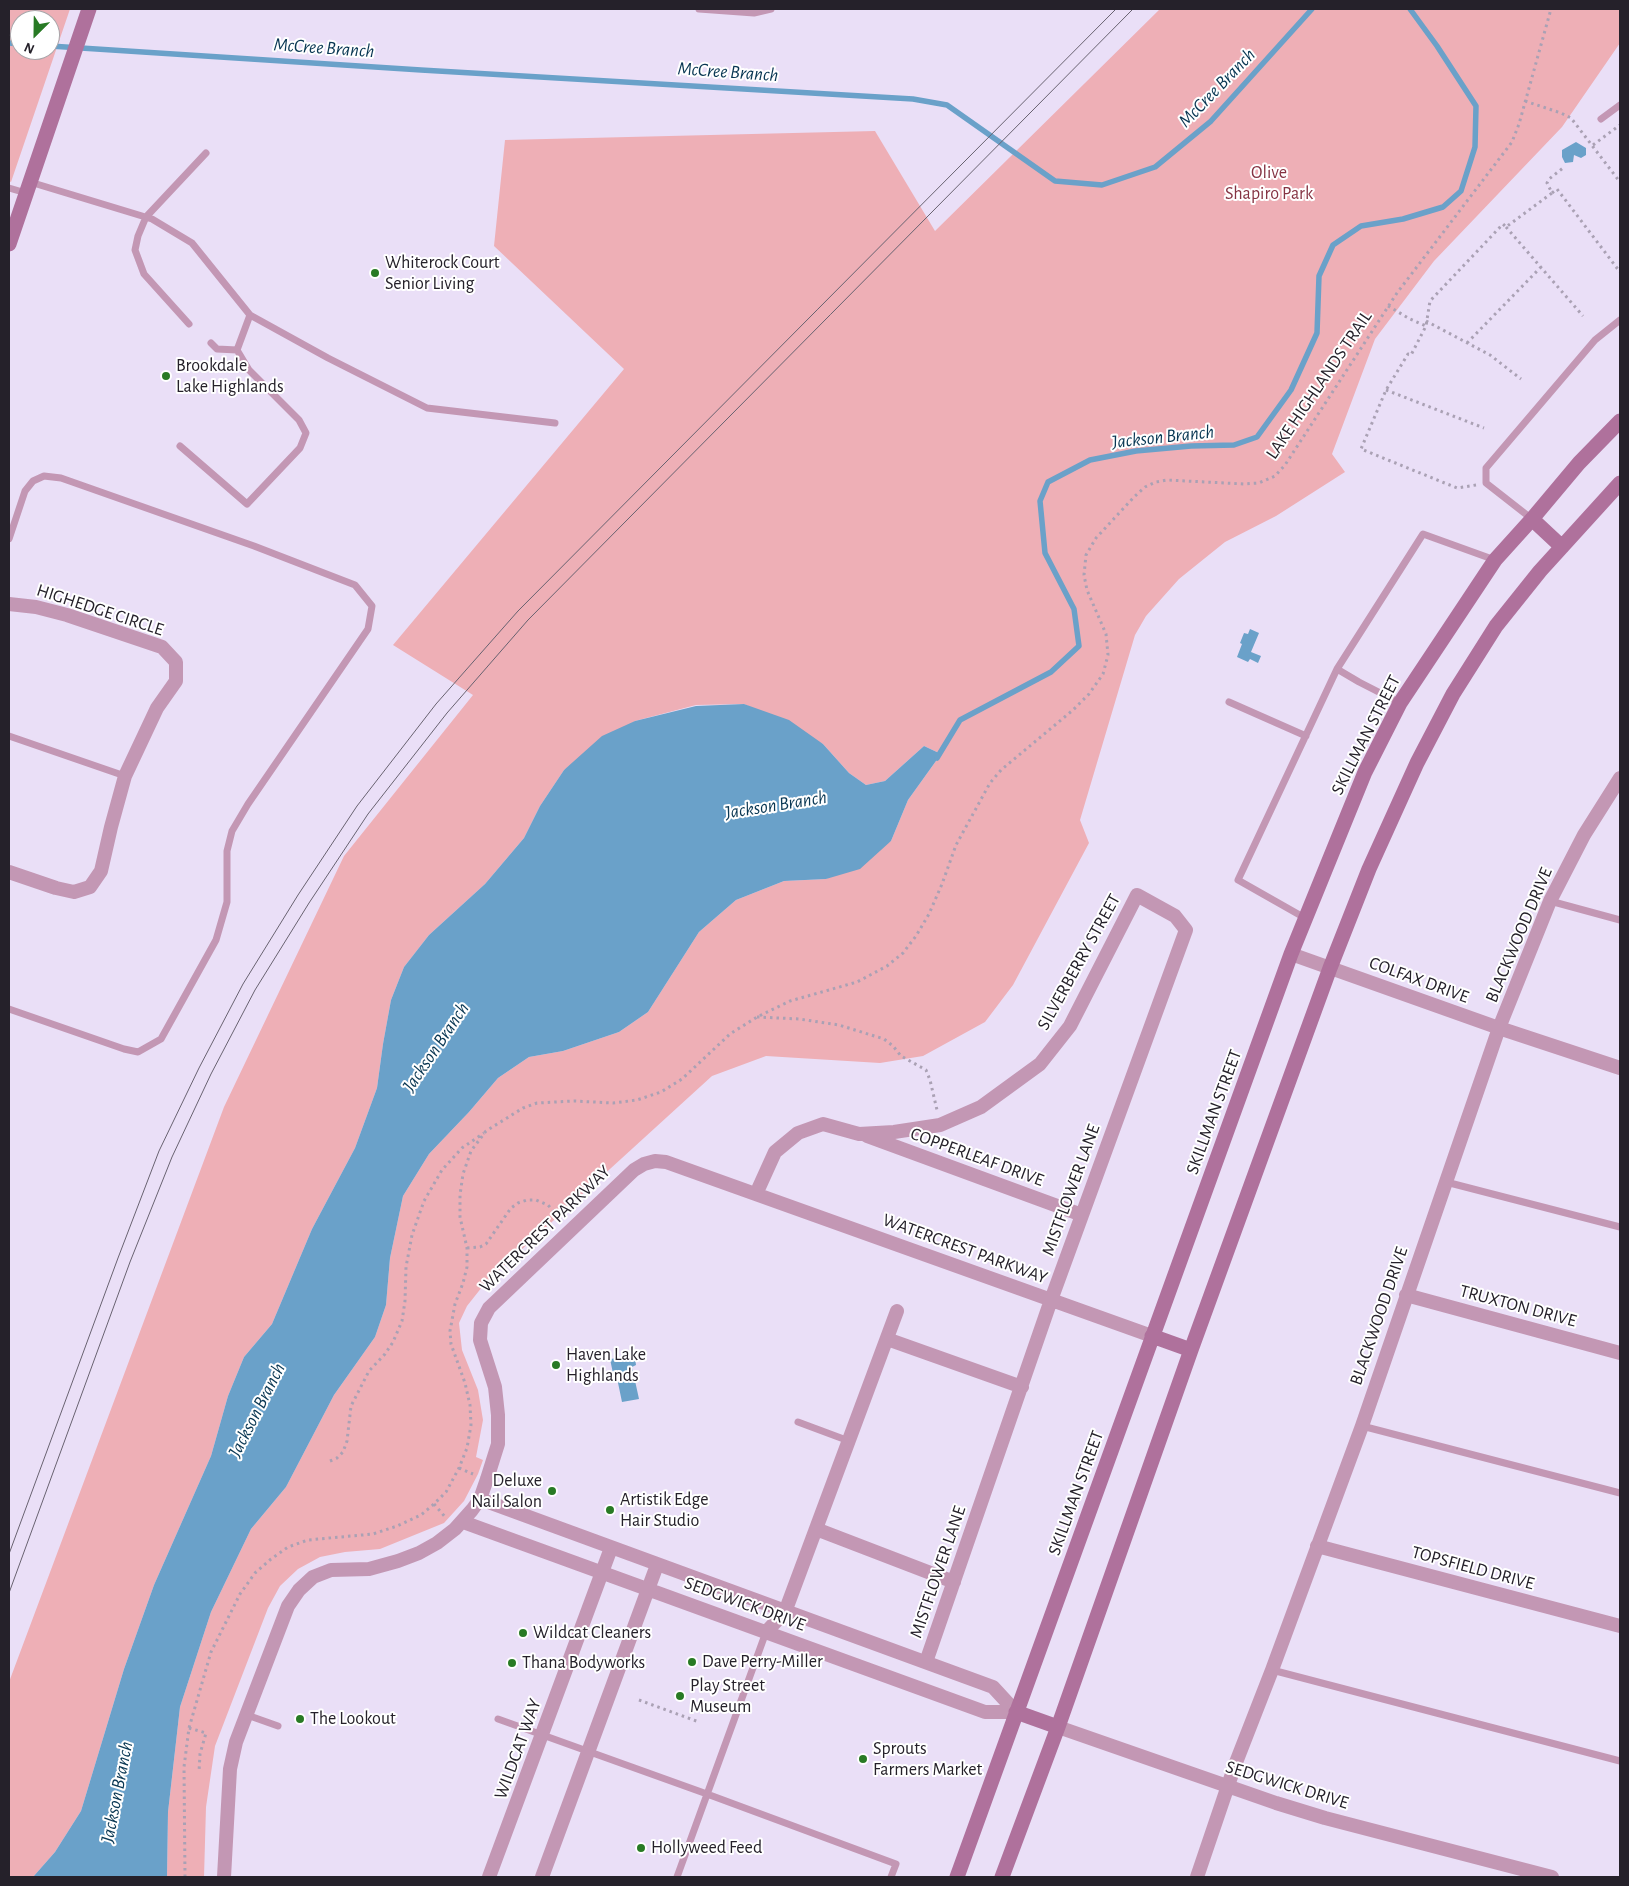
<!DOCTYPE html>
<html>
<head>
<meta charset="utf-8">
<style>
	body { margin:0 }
	#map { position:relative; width:1629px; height:1886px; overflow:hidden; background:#eadff7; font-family:"Alegreya Sans",sans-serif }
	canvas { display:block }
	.frame { position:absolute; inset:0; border:10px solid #25212a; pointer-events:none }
	.north { position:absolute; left:10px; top:10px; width:50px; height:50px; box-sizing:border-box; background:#fff; border:1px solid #a8a6aa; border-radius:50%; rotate:203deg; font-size:14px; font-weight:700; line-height:20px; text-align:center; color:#25212a }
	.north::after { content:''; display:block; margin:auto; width:18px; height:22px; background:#287a24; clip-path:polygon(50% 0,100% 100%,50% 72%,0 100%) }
</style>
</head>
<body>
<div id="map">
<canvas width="1629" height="1886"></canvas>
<div class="frame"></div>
<div class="north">N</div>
</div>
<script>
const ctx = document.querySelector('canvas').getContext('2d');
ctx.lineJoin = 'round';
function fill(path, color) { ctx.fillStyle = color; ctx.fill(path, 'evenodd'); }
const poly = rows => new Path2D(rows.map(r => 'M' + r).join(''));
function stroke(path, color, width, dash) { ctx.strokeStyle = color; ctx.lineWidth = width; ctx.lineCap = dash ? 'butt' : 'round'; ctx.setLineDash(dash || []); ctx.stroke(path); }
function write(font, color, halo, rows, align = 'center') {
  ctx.font = font + ' "Alegreya Sans",sans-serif'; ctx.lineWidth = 4; ctx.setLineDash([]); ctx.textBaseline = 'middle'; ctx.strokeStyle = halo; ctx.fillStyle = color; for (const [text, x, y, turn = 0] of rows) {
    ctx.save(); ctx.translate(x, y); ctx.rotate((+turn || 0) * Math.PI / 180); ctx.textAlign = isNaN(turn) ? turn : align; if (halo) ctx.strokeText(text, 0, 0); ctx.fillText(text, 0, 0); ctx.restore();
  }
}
fill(poly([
	[9,9,70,9,11,182,9,181],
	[20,20,50,20,50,50,20,50],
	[1160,9,1620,9,1620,43,1562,127,1434,261,1375,339,1332,454,1345,472,1276,516,1225,542,1179,579,1146,616,1135,635,1080,820,1089,843,1013,985,985,1022,923,1056,880,1063,766,1056,712,1076,486,1282,467,1306,459,1323,462,1350,478,1390,483,1420,476,1457,483,1460,478,1474,464,1501,444,1523,380,1549,345,1552,320,1557,298,1569,280,1586,268,1608,215,1746,206,1807,204,1877,167,1877,168,1812,180,1707,211,1612,251,1529,286,1487,334,1395,375,1337,386,1305,390,1258,403,1196,429,1154,469,1112,498,1078,529,1057,563,1051,619,1032,648,1012,699,932,736,900,784,881,826,879,891,841,908,800,941,754,924,746,885,781,866,785,849,773,823,744,744,704,696,705,635,721,564,770,540,806,524,838,485,884,429,935,404,967,391,1000,383,1044,377,1088,355,1148,312,1229,272,1324,244,1357,228,1396,211,1456,154,1585,124,1669,81,1811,55,1852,33,1877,9,1877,9,1682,224,1107,344,856,473,695,393,645,624,369,494,246,505,140,875,131,935,231]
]), '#eeafb6');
fill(poly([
	[1576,142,1586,148,1586,155,1581,158,1574,155,1573,162,1565,163,1562,157,1562,150],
	[1250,629,1259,633,1251,652,1261,656,1258,663,1250,659,1248,662,1237,657,1242,644,1240,643,1244,633,1248,634],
	[744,704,789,720,823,744,849,773,866,785,885,781,924,746,941,754,908,800,891,841,860,869,826,879,784,881,736,900,699,932,648,1012,619,1032,563,1051,529,1057,498,1078,469,1112,429,1154,403,1196,390,1258,386,1305,375,1337,334,1395,286,1487,251,1529,211,1612,180,1707,168,1812,167,1877,33,1877,55,1852,81,1811,124,1669,154,1585,211,1456,228,1396,244,1357,272,1324,312,1229,355,1148,377,1088,383,1044,391,1000,404,967,429,935,485,884,524,838,540,806,564,770,602,736,635,721,696,706],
	[618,1358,619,1362,635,1358,636,1365,632,1367,639,1399,622,1402,617,1378,614,1378,610,1359]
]), '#6aa1c9');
stroke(poly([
	[9,43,20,44],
	[50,46,421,70,913,99,947,105,1055,181,1102,185,1155,167,1211,121,1312,9],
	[937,758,960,720,1051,672,1079,646,1074,609,1045,553,1040,501,1048,482,1090,460,1136,451,1191,446,1234,445,1257,437,1291,390,1317,333,1319,276,1333,245,1361,226,1403,219,1443,207,1461,191,1475,147,1476,106,1437,46,1410,9]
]), '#6aa1c9', 5.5);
stroke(poly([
	[1525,101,1561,113,1571,118,1620,182],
	[1593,145,1620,125],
	[1552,193,1557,189,1620,272],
	[1506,227,1583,316],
	[1388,306,1410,319,1426,326],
	[1426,321,1490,355,1521,379],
	[1467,343,1541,267],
	[1386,390,1484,428],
	[1476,485,1457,488,1361,449,1386,390,1408,354,1411,355,1426,326,1430,301,1503,224,1506,227,1552,193,1547,183,1549,179,1563,168],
	[757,1017,799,1019,839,1025,884,1039,893,1046,901,1056,926,1070,930,1080,937,1110],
	[467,1248,480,1247,486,1244,511,1208,518,1203,527,1200,536,1200,548,1205,561,1220],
	[330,1461,337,1458,343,1452,347,1441,351,1406,369,1371,385,1354,393,1342,402,1321,405,1301,406,1267,412,1235,424,1201,442,1170,462,1148,484,1133],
	[459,1468,473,1474],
	[434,1504,446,1518],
	[639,1700,699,1722],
	[189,1728,206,1733,200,1754,199,1772],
	[185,1877,184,1767,189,1728,211,1652,240,1594,255,1573,271,1559,288,1547,308,1540,373,1534,397,1526,421,1515,434,1504,446,1492,459,1468,467,1448,471,1425,470,1405,465,1383,451,1344,450,1331,455,1304,463,1283,467,1267,467,1248,460,1217,460,1195,463,1174,471,1151,486,1131,523,1108,537,1103,574,1101,613,1103,637,1100,661,1092,682,1079,730,1034,757,1017,790,1001,857,982,887,966,903,953,916,936,929,914,942,884,956,845,990,783,1001,770,1073,710,1089,694,1103,674,1108,655,1106,634,1087,590,1084,575,1086,555,1096,538,1134,497,1145,487,1156,482,1167,480,1244,484,1259,483,1275,476,1285,465,1397,293,1512,142,1519,124,1551,9]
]), '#aaa1b4', 3, [2.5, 4]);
stroke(poly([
	[699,9,754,13,771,9],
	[1601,119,1620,105],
	[30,182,152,219,192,243,250,315,237,350,249,370,299,420,306,433,300,448,247,504,180,446],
	[9,188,26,193],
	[250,315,328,358,427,408,555,423],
	[189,324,144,274,135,250,138,236,146,217,206,153],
	[211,343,217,349,237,350],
	[1532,519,1486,483,1486,468,1595,340,1620,320],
	[9,539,25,491,33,481,44,476,61,478,254,546,355,585,372,606,368,629,248,804,232,831,227,851,227,902,216,940,161,1039,138,1052,124,1049,9,1009],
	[1337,669,1359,682,1400,703],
	[1229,702,1306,736],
	[9,736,125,776],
	[1550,901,1620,920],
	[1305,918,1238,880,1337,669,1423,534,1495,560],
	[1446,1182,1620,1227],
	[798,1422,849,1441],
	[1362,1426,1620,1493],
	[1272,1670,1620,1761],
	[247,1715,278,1726],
	[498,1719,707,1794,896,1864,891,1877],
	[677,1877,766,1632]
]), '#c397b4', 7);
stroke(poly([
	[9,604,36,607,67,615,162,647,176,662,176,681,157,708,125,776,111,827,101,871,90,887,74,892,56,888,9,872],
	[1291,954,1499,1028,1620,1068],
	[867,1136,1082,1215],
	[756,1194,775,1152,798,1133,823,1124,859,1134,894,1132,940,1125,981,1107,1040,1064,1070,1026,1137,895,1175,916,1186,930,1051,1300,926,1662],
	[1406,1295,1620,1353],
	[887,1339,1022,1387],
	[480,1499,993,1687,1016,1712],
	[463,1522,985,1712,1016,1712],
	[816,1529,954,1582],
	[1317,1546,1620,1626],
	[766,1632,785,1612,897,1311],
	[1058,1727,1276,1803,1325,1818,1552,1877],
	[224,1877,230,1769,236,1742,288,1606,299,1590,313,1577,331,1570,369,1569,398,1561,419,1553,437,1543,455,1529,472,1510,480,1499,487,1479,498,1444,498,1415,495,1387,480,1340,481,1323,489,1308,634,1170,644,1164,655,1161,666,1162,1152,1336],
	[489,1877,611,1548],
	[542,1877,657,1565],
	[1197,1877,1235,1765,1272,1670,1362,1426,1499,1028,1550,901,1584,835,1620,778]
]), '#c397b4', 14);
stroke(poly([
	[9,244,89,9],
	[1532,519,1562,547],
	[1152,1336,1191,1350],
	[1016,1712,1058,1727],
	[957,1877,1291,954,1365,772,1400,703,1495,560,1532,519,1579,463,1620,421],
	[1002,1877,1058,1727,1191,1350,1330,968,1369,869,1417,763,1453,694,1496,626,1540,571,1620,483]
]), '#af719c', 15);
stroke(poly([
	[9,1554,118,1258,159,1151,199,1068,243,984,298,895,357,806,436,704,518,611,1116,9],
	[9,1593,130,1262,172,1157,211,1074,255,990,309,903,368,814,447,713,528,620,1133,9]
]), '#686270', 1);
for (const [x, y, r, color] of [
	[375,273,5,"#287a24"],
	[166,376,5,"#287a24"],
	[556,1365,5,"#287a24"],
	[552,1491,5,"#287a24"],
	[610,1510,5,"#287a24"],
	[523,1633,5,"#287a24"],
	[692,1662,5,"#287a24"],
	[512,1663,5,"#287a24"],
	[680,1696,5,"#287a24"],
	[300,1719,5,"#287a24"],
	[863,1759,5,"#287a24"],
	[641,1848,5,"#287a24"]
]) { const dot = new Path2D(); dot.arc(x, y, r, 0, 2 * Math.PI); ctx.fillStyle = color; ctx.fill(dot); stroke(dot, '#fff', 2); }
write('18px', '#853343', '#fff', [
	["Olive",1269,173],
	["Shapiro Park",1269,194]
]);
write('18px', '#25212a', '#fff', [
	["Whiterock Court",385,263],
	["Senior Living",385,284],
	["Brookdale",176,366],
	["Lake Highlands",176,387],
	["Haven Lake",566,1355],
	["Highlands",566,1376],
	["Deluxe",542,1481,"right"],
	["Nail Salon",542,1502,"right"],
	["Artistik Edge",620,1500],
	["Hair Studio",620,1521],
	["Wildcat Cleaners",533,1633],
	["Dave Perry-Miller",702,1662],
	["Thana Bodyworks",522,1663],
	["Play Street",690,1686],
	["Museum",690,1707],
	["The Lookout",310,1719],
	["Sprouts",873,1749],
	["Farmers Market",873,1770],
	["Hollyweed Feed",651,1848]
], 'left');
write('18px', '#25212a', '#fff', [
	["LAKE HIGHLANDS TRAIL",1319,385,-56],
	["HIGHEDGE CIRCLE",100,610,18],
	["SKILLMAN STREET",1366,735,-63],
	["BLACKWOOD DRIVE",1519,935,-67],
	["SILVERBERRY STREET",1079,962,-61],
	["COLFAX DRIVE",1419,980,20],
	["SKILLMAN STREET",1214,1112,-70],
	["COPPERLEAF DRIVE",977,1157,20],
	["MISTFLOWER LANE",1071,1190,-70],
	["WATERCREST PARKWAY",545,1229,-44],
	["WATERCREST PARKWAY",965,1249,20],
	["TRUXTON DRIVE",1518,1306,15],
	["BLACKWOOD DRIVE",1379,1316,-71],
	["SKILLMAN STREET",1076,1493,-70],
	["TOPSFIELD DRIVE",1473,1568,15],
	["MISTFLOWER LANE",938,1572,-71],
	["SEDGWICK DRIVE",745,1604,20],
	["WILDCAT WAY",518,1749,-70],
	["SEDGWICK DRIVE",1287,1785,17]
]);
write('italic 19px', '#093753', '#fff', [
	["McCree Branch",324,48,4],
	["McCree Branch",728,72,4],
	["McCree Branch",1217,88,-46],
	["Jackson Branch",1163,437,-6],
	["Jackson Branch",776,805,-9],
	["Jackson Branch",436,1047,-56],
	["Jackson Branch",257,1410,-63],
	["Jackson Branch",117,1792,-79]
]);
</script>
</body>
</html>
